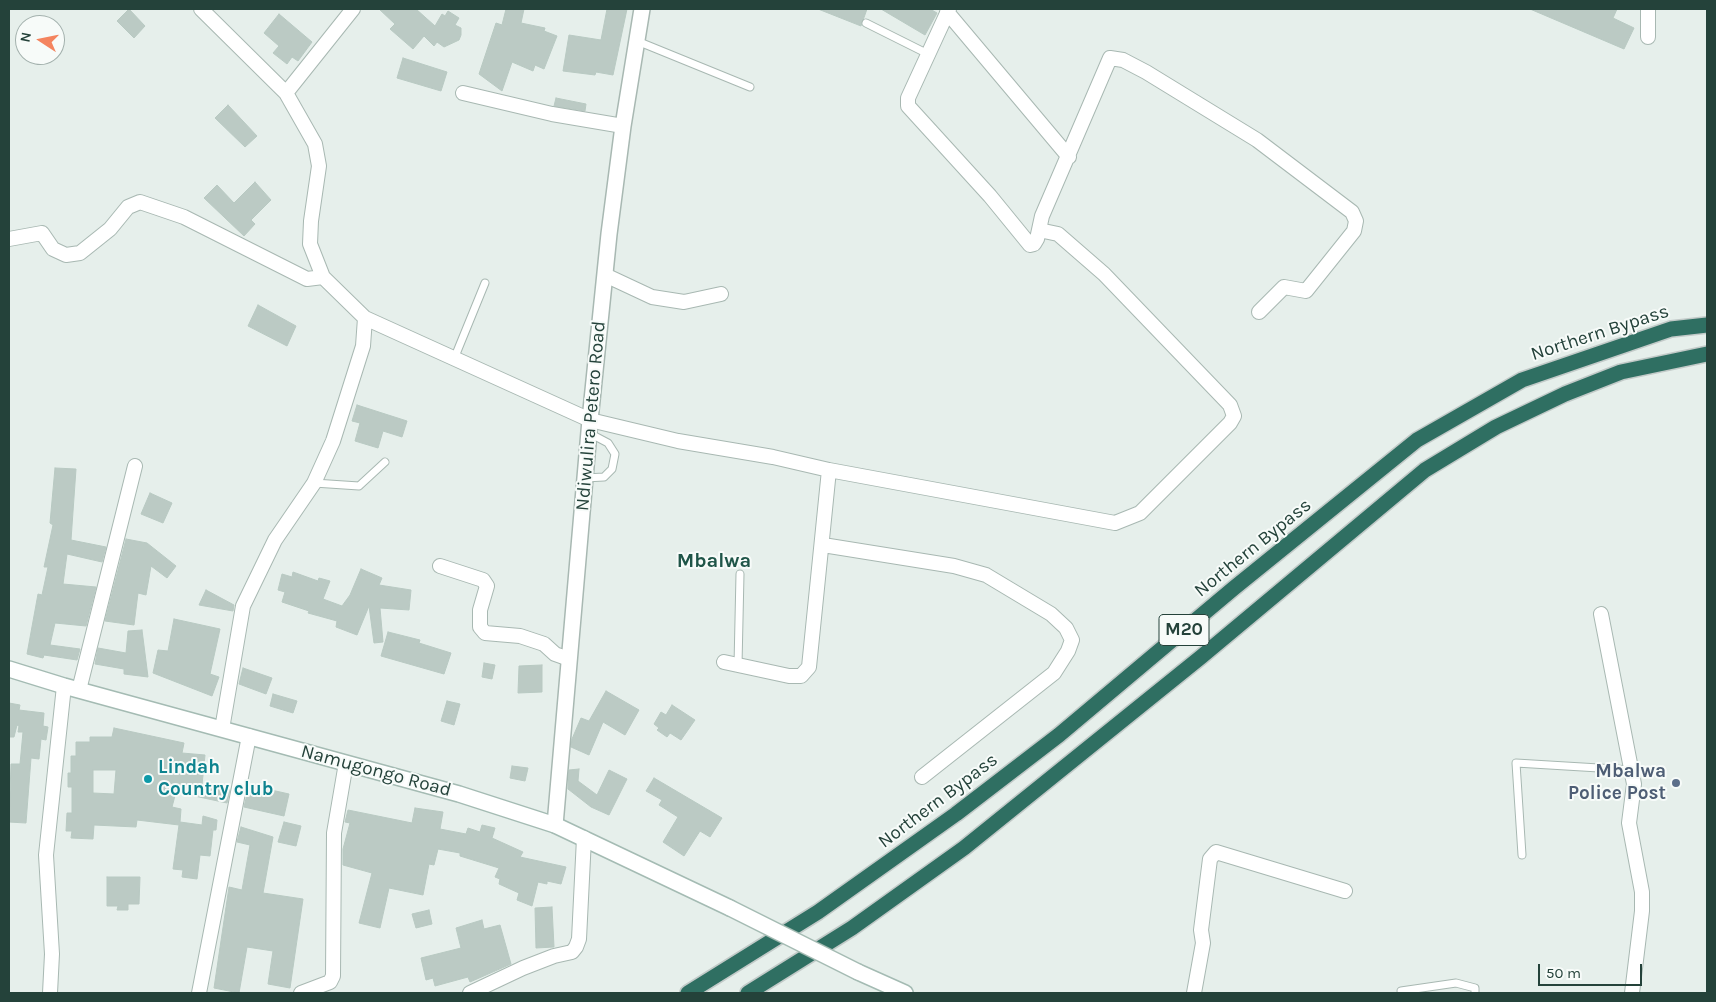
<!DOCTYPE html>
<html>
<head>
<meta charset="utf-8">
<style>
	body { margin:0 }
	#map { position:relative; width:1716px; height:1002px; overflow:hidden; background:#e6efeb; font-family:Karla,sans-serif }
	canvas { display:block }
	.frame { position:absolute; inset:0; border:10px solid #24423a; pointer-events:none }
	.north { position:absolute; left:15px; top:15px; width:50px; height:50px; box-sizing:border-box; background:#f7fbf9; border:1px solid #a3b1ad; border-radius:50%; rotate:281deg; font-size:14px; font-weight:700; line-height:20px; text-align:center; color:#24423a }
	.north::after { content:''; display:block; margin:auto; width:18px; height:22px; background:#f4845f; clip-path:polygon(50% 0,100% 100%,50% 72%,0 100%) }
	.scale { position:absolute; left:1538px; top:964px; width:104px; height:22px; box-sizing:border-box; border:2px solid #24423a; border-top:0; padding-left:6px; font-size:15px; line-height:18px; white-space:nowrap; color:#24423a; -webkit-text-stroke:4px #f7fbf9; paint-order:stroke }
</style>
</head>
<body>
<div id="map">
<canvas width="1716" height="1002"></canvas>
<div class="frame"></div>
<div class="north">N</div>
<div class="scale">50 m</div>
</div>
<script>
const ctx = document.querySelector('canvas').getContext('2d');
ctx.lineJoin = 'round';
function fill(path, color) { ctx.fillStyle = color; ctx.fill(path, 'evenodd'); }
const poly = rows => new Path2D(rows.map(r => 'M' + r).join(''));
function stroke(path, color, width, dash) { ctx.strokeStyle = color; ctx.lineWidth = width; ctx.lineCap = dash ? 'butt' : 'round'; ctx.setLineDash(dash || []); ctx.stroke(path); }
function write(font, color, halo, rows, align = 'center') {
  ctx.font = font + ' Karla,sans-serif'; ctx.lineWidth = 4; ctx.setLineDash([]); ctx.textBaseline = 'middle'; ctx.strokeStyle = halo; ctx.fillStyle = color; for (const [text, x, y, turn = 0] of rows) {
    ctx.save(); ctx.translate(x, y); ctx.rotate((+turn || 0) * Math.PI / 180); ctx.textAlign = isNaN(turn) ? turn : align; if (halo) ctx.strokeText(text, 0, 0); ctx.fillText(text, 0, 0); ctx.restore();
  }
}
const building = poly([
	[129,9,145,26,134,38,117,21,129,9],
	[379,9,416,9,435,26,442,14,445,16,448,11,459,18,455,25,461,28,461,35,459,40,444,47,437,42,434,46,424,36,413,49,390,29,395,24,379,9],
	[506,9,524,9,521,23,545,28,544,31,557,36,544,69,535,65,533,71,512,62,502,91,479,74,496,23,502,25,506,9],
	[607,9,627,9,613,75,596,72,595,75,563,71,569,35,601,40,607,9],
	[818,9,867,9,861,26,818,9],
	[881,9,930,9,937,13,925,35,881,9],
	[1530,9,1617,9,1613,18,1634,28,1624,49,1530,9],
	[279,14,312,42,298,61,292,57,287,64,273,53,279,46,264,33,279,14],
	[403,58,447,72,441,91,397,78,403,58],
	[556,98,586,104,585,111,554,106,556,98],
	[228,105,257,136,245,147,215,118,228,105],
	[255,182,271,200,251,220,255,224,244,236,204,198,217,185,234,203,255,182],
	[258,305,296,326,287,346,248,326,258,305],
	[357,405,407,421,402,437,383,431,378,448,355,441,360,423,352,421,357,405],
	[55,468,76,469,71,540,106,547,102,562,67,554,63,584,96,587,86,626,55,623,50,645,80,649,77,660,44,655,43,658,27,654,38,594,42,595,48,567,44,567,53,525,50,523,55,468],
	[150,493,172,503,163,523,141,514,150,493],
	[126,539,147,543,176,566,167,578,151,566,146,595,138,593,134,625,105,621,126,539],
	[361,569,382,578,379,585,411,590,409,610,380,608,383,642,374,643,369,606,357,635,336,627,337,621,308,613,309,611,282,602,285,592,278,590,282,574,292,577,293,572,318,581,319,578,330,581,323,599,342,606,350,595,361,569],
	[206,590,234,605,233,611,199,605,206,590],
	[174,619,220,629,210,674,219,677,212,696,153,673,158,650,168,651,174,619],
	[142,630,148,677,124,674,124,669,95,664,98,648,126,653,128,631,142,630],
	[388,632,420,640,419,643,451,653,444,674,381,656,388,632],
	[484,663,495,665,492,679,482,677,484,663],
	[542,665,542,692,518,693,519,666,542,665],
	[243,668,272,678,266,694,239,684,243,668],
	[606,691,639,710,625,735,603,722,589,755,571,747,572,739,581,718,589,721,606,691],
	[273,694,297,701,293,713,270,706,273,694],
	[447,701,460,704,454,725,441,721,447,701],
	[9,703,20,705,19,710,44,713,43,726,48,727,46,740,41,739,39,759,31,758,26,823,9,822,11,764,20,764,23,732,18,732,19,726,17,725,14,737,9,737,9,703],
	[672,705,695,720,681,740,670,733,667,737,657,730,659,728,654,724,661,712,666,715,672,705],
	[114,728,184,743,182,753,205,755,202,785,230,790,227,803,176,792,172,807,181,809,180,822,202,825,203,816,217,820,216,830,213,830,210,856,200,855,197,879,182,877,183,870,173,869,179,825,137,820,136,827,94,825,93,839,71,838,72,831,66,831,67,813,72,813,72,787,68,787,68,773,71,773,71,756,76,756,76,742,90,742,90,737,112,737,114,728],
	[93,770,116,770,114,794,93,793,93,770],
	[512,766,528,768,525,781,510,778,512,766],
	[579,769,578,781,597,795,609,770,627,779,609,815,591,807,568,789,569,770,579,769],
	[654,778,722,818,710,837,700,831,684,856,663,842,678,817,659,805,662,800,646,791,654,778],
	[249,785,289,794,284,816,244,807,249,785],
	[415,808,443,812,440,829,466,834,468,828,480,832,482,825,495,828,492,838,523,852,520,857,566,867,561,884,547,881,547,884,538,882,532,906,517,900,519,893,499,884,500,879,495,877,499,868,460,856,460,853,438,849,434,865,429,864,423,895,389,888,380,928,359,923,372,873,343,865,343,849,350,823,345,822,348,810,412,823,415,808],
	[284,822,301,826,296,846,278,842,284,822],
	[241,827,273,837,263,893,303,899,290,988,268,984,273,951,247,947,239,993,214,988,229,887,242,890,250,845,237,842,241,827],
	[107,877,140,877,139,904,128,904,128,910,117,910,118,906,107,906,107,877],
	[552,907,554,947,536,948,535,908,552,907],
	[429,910,432,924,416,928,412,914,429,910],
	[482,920,484,929,500,925,511,964,470,982,468,977,435,986,433,978,426,980,421,958,461,948,456,928,482,920]
]);
fill(building, '#bbcac4');
stroke(building, '#b8c9c2', 1);
const service = poly([
	[866,23,928,54],
	[637,41,750,87],
	[454,359,485,283],
	[585,478,604,477,612,469,615,454,608,443,589,433],
	[314,483,359,486,385,462],
	[738,665,740,574],
	[1522,855,1516,763,1632,770],
	[1401,991,1456,983,1475,988,1475,993]
]);
const minor = poly([
	[201,9,286,93,315,144,319,166,311,221,310,244,323,277,365,318,363,346,333,441,314,483,275,540,243,606,222,729],
	[949,9,908,98,908,106,990,196,1030,245,1034,244,1037,239,1042,216,1110,58,1123,60,1146,72,1257,140,1352,212,1356,221,1354,231,1306,291,1284,287,1259,312],
	[947,12,1069,157],
	[1648,37,1648,9],
	[286,93,353,9],
	[463,93,552,114,623,126],
	[9,239,42,233,53,249,66,255,80,253,110,229,128,207,140,202,184,217,307,279,323,277],
	[605,275,652,297,684,302,721,294],
	[365,318,590,420,678,441,773,457,829,470,809,667,801,676,789,676,724,662],
	[829,470,1115,523,1140,513,1230,423,1234,416,1230,405,1104,274,1058,234,1039,230],
	[823,545,954,566,986,575,1051,614,1066,628,1072,640,1068,651,1054,673,922,777],
	[440,566,483,580,487,586,480,610,480,627,485,633,520,636,544,644,555,654,569,659],
	[1601,614,1634,784,1629,823,1642,892,1642,911,1632,993],
	[79,690,135,466],
	[50,993,52,954,46,855,64,686],
	[199,993,249,736],
	[301,993,330,982,333,976,334,833,346,763],
	[470,993,523,968,554,956,572,952,576,947,579,939,584,838],
	[1194,993,1203,943,1201,930,1210,859,1216,852,1345,891]
]);
const tertiary = poly([
	[555,825,590,420,609,234,623,126,642,9]
]);
const secondary = poly([
	[9,669,64,686,459,794,555,825,730,908],
	[858,972,905,993]
]);
const motorway = poly([
	[688,993,818,912,956,814,1059,735,1234,588,1417,440,1522,380,1671,329,1707,325],
	[748,993,852,928,964,848,1201,657,1425,470,1496,427,1565,394,1621,372,1707,354]
]);
stroke(service, '#a8b8b2', 9);
stroke(minor, '#a8b8b2', 16);
stroke(tertiary, '#a8b8b2', 18);
stroke(secondary, '#a4bbb3', 18);
stroke(motorway, '#c2cac8', 18);
stroke(service, '#fff', 7);
stroke(minor, '#fff', 14);
stroke(tertiary, '#fff', 15);
stroke(secondary, '#fff', 15);
stroke(motorway, '#2f6f62', 15);
const secondaryBridge = poly([
	[730,908,858,972]
]);
stroke(secondaryBridge, '#a4bbb3', 18, []);
stroke(secondaryBridge, '#fff', 15);
for (const [x, y, r, color] of [
	[148,779,5,"#0f9aa8"],
	[1676,783,5,"#5c6f8a"]
]) { const dot = new Path2D(); dot.arc(x, y, r, 0, 2 * Math.PI); ctx.fillStyle = color; ctx.fill(dot); stroke(dot, '#f7fbf9', 2); }
for (const [x, y, w] of [
	[1184,630,50]
]) { const box = new Path2D(); box.roundRect(x - w / 2, y - 15.5, w, 31, 4); ctx.fillStyle = '#f7fbf9'; ctx.fill(box); stroke(box, '#24423a', 1); }
write('bold 18px', '#24423a', null, [
	["M20",1184,630]
]);
write('19px', '#24423a', '#f7fbf9', [
	["Northern Bypass",1600,333,-18],
	["Ndiwulira Petero Road",591,416,-85],
	["Northern Bypass",1253,548,-39],
	["Namugongo Road",376,771,15],
	["Northern Bypass",938,801,-37]
]);
write('bold 19px', '#0d838f', '#f7fbf9', [
	["Lindah",158,768],
	["Country club",158,790]
], 'left');
write('bold 19px', '#4e5e75', '#f7fbf9', [
	["Mbalwa",1666,772],
	["Police Post",1666,794]
], 'right');
write('bold 20px', '#1f5548', '#f7fbf9', [
	["Mbalwa",714,561]
]);
</script>
</body>
</html>
